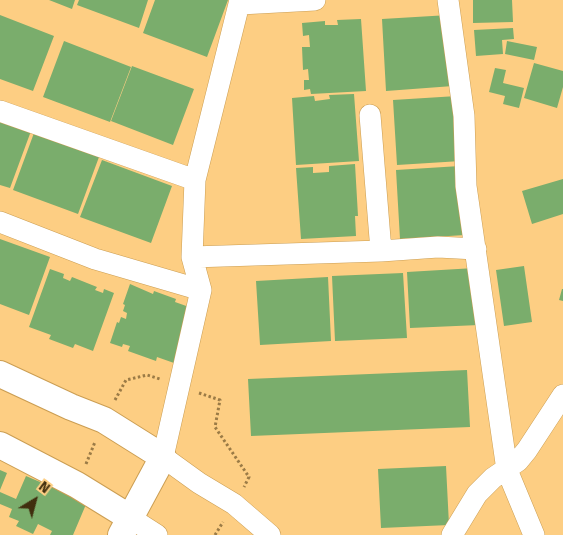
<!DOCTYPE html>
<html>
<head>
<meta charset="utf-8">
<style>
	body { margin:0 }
	#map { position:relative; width:563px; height:535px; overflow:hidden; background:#fdce83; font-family:"Fira Sans",sans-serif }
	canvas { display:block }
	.north { position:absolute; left:10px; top:475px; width:50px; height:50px; -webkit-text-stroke:4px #fdce83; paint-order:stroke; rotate:37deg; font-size:14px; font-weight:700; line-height:20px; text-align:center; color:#402e0e }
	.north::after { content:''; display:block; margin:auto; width:18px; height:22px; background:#402e0e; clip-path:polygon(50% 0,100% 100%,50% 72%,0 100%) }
</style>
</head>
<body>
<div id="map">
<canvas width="563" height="535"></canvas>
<div class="north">N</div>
</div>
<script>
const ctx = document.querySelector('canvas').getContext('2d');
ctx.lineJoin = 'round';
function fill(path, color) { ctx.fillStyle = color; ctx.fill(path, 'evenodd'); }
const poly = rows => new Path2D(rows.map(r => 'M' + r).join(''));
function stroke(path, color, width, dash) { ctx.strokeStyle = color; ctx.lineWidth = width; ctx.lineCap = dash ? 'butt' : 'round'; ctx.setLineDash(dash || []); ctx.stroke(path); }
fill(poly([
	[49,0,75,0,72,9],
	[79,0,148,0,139,28,77,5],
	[155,0,228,0,207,57,143,33],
	[473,0,512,0,513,22,473,23],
	[0,15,54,36,33,91,0,79],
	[449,15,453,86,386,91,382,19],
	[361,19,366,91,311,94,310,89,304,90,304,80,309,80,308,69,303,70,302,47,310,47,309,35,303,36,302,23,325,21,325,25,338,25,337,20],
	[513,28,514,39,502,40,503,54,476,56,474,30],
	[64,41,131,67,110,122,43,97],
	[507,41,537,47,534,60,505,54],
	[534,63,563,71,563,87,557,108,524,98],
	[132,66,194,89,173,145,111,121],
	[495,68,506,70,503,83,524,88,519,108,503,104,505,96,489,92],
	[354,94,359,161,296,165,292,98,314,96,315,101,330,99,329,95],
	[457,96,461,161,397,165,393,100],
	[0,119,31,131,10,188,0,185],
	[34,133,99,157,78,214,13,190],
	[102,160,172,186,151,243,80,217],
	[355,164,358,216,355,216,356,236,301,239,296,168,313,167,313,173,329,172,329,166],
	[460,166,465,235,400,239,396,170],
	[563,179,563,214,532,224,522,191],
	[0,239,50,257,29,315,0,304],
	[524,266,532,322,504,326,496,270],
	[475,268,479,325,410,328,407,272],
	[50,269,64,274,63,278,70,281,72,277,97,287,95,290,103,293,104,289,114,293,93,351,75,344,73,348,49,339,51,335,29,327],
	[403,273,407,338,335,341,332,276],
	[328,277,331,341,260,345,256,281],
	[130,284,153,294,154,291,176,299,175,302,192,308,174,363,157,357,156,361,128,351,130,346,123,344,122,347,110,343,117,322,119,323,121,317,126,319,127,313,123,311,125,305,123,304],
	[562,289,563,289,563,301,559,300],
	[467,370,470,427,251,436,248,379],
	[446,466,449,525,381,528,378,469],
	[0,470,7,473,0,490],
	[26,476,87,502,73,535,50,535,52,531,38,524,33,534,16,526,19,521,9,517,12,509,0,504,0,492,16,499]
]), '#7aad6c');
const minor = poly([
	[240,0,195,180,192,257,201,290,163,457,199,483,234,504,270,535],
	[448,0,464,116,466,186,507,470,534,535],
	[240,4,315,0],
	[0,111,195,180],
	[370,115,381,251],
	[0,222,95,259,201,290],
	[192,257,381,251,438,247,476,249],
	[129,517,157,535],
	[452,535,477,494,493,478,518,461,527,450,563,395]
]);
const tertiary = poly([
	[0,374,71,407,104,420,163,457,121,535],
	[0,445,77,485,129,517]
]);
stroke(minor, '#cb9e53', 22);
stroke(tertiary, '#cb9e53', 28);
stroke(poly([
	[199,393,220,400,215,427,249,477,244,487],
	[115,400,126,380,147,375,160,379],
	[86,464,95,442],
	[215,535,223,522]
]), '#9b7b46', 3, [2.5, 2.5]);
stroke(minor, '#fff', 21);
stroke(tertiary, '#fff', 26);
</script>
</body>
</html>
